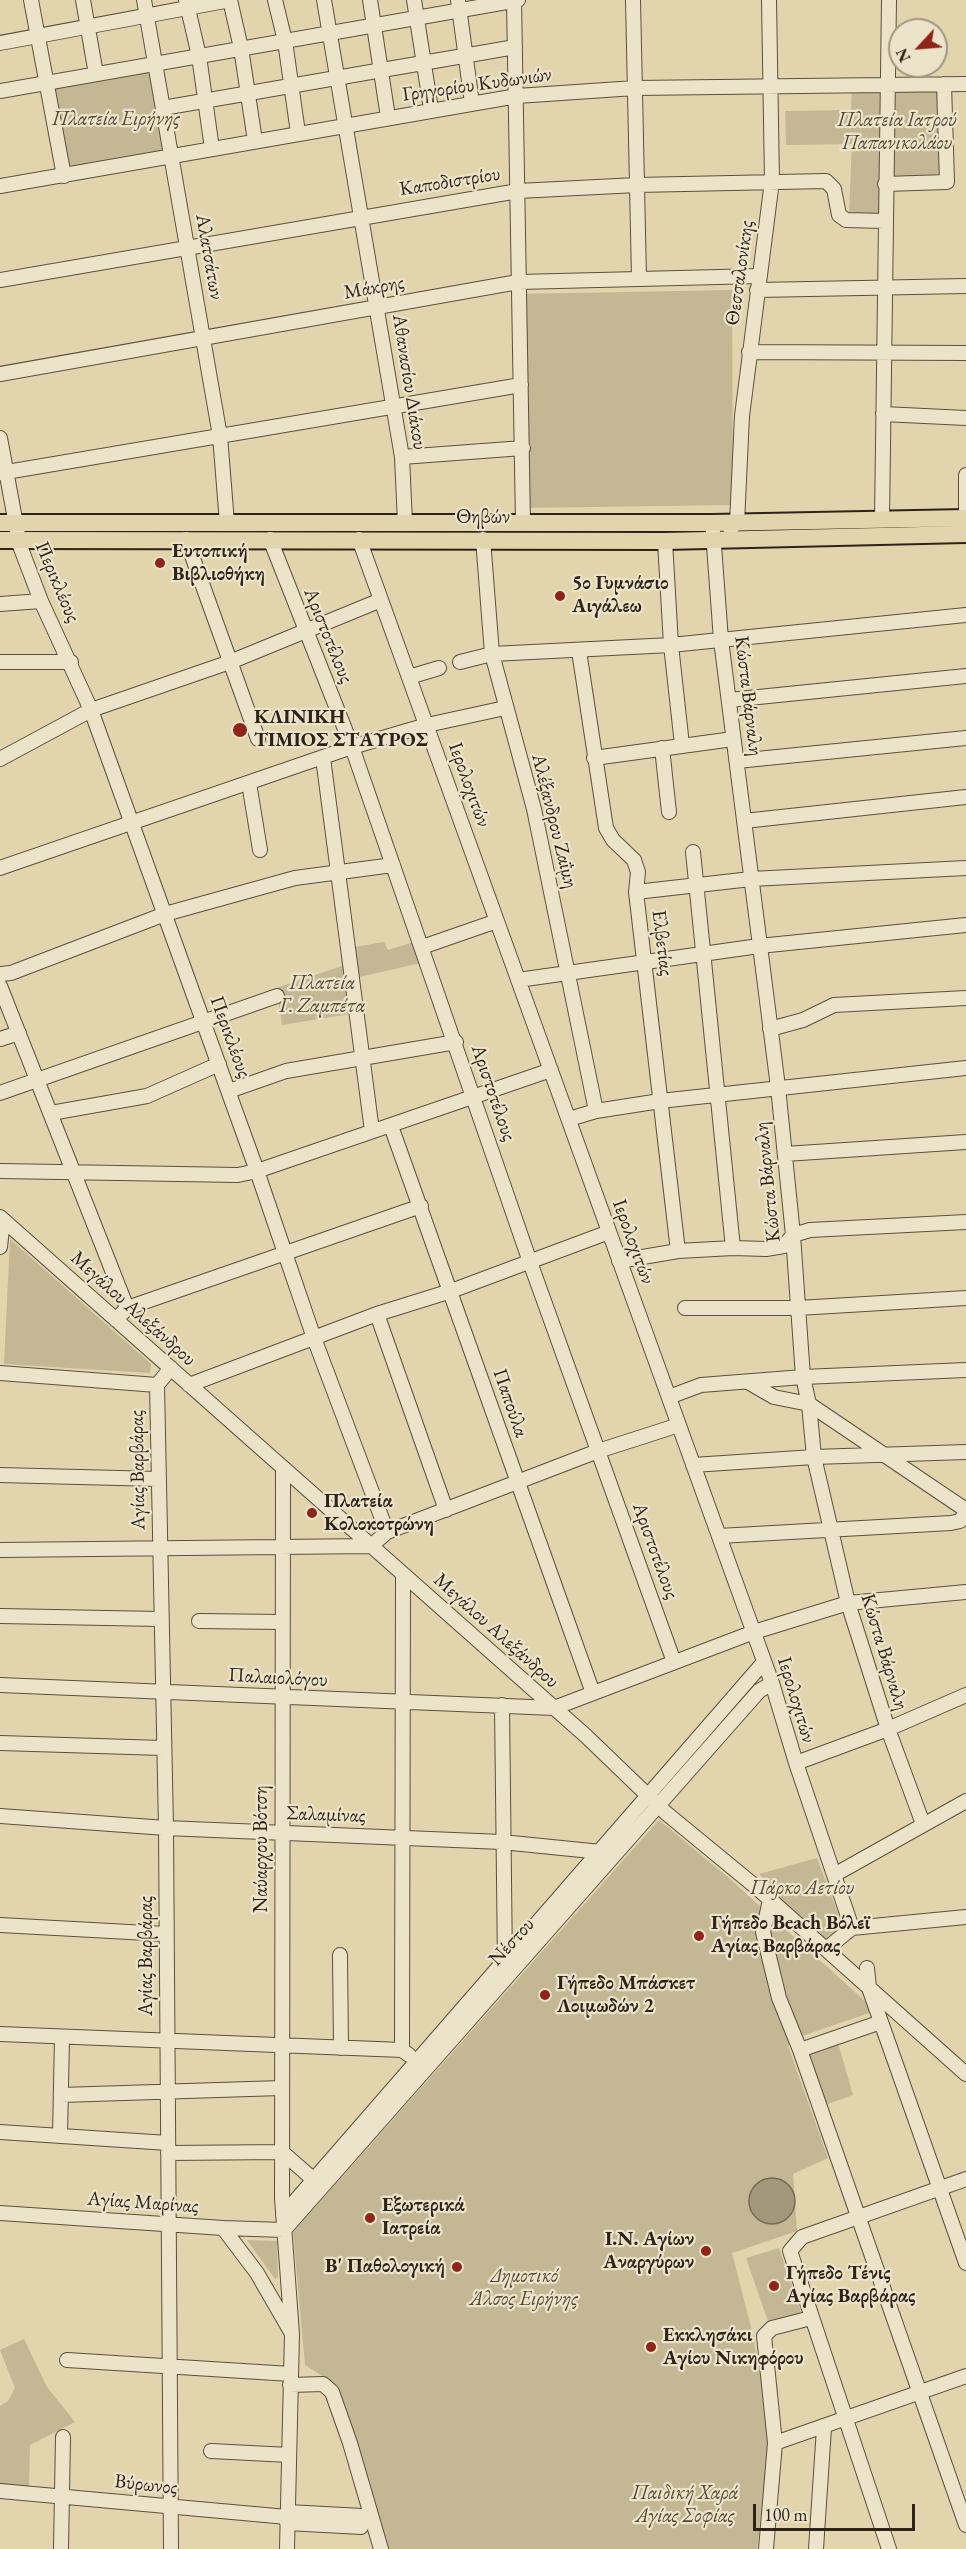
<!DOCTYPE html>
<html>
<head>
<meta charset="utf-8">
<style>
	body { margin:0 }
	#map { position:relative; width:966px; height:2549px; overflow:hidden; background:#e2d5ae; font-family:"EB Garamond",serif }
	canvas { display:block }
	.north { position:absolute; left:888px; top:18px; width:60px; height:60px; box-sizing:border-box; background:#ece4ca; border:2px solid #a09782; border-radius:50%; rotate:244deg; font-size:16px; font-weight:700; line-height:24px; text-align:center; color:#2d2316 }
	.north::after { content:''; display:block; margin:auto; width:21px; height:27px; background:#8f2418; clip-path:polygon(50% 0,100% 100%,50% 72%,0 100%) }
	.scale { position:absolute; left:753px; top:2504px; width:162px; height:27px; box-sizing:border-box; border:3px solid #2d2316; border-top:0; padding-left:8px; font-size:18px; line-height:21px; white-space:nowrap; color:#2d2316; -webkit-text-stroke:4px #ece4ca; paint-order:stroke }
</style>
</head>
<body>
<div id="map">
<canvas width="966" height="2549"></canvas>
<div class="north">N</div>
<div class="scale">100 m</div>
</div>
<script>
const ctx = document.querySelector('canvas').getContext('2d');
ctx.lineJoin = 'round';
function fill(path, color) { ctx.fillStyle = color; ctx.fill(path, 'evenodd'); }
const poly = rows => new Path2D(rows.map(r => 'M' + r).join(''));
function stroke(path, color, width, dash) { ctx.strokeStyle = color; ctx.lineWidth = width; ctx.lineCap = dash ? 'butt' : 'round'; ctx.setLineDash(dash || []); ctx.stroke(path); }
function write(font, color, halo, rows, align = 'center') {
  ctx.font = font + ' "EB Garamond",serif'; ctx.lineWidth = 4.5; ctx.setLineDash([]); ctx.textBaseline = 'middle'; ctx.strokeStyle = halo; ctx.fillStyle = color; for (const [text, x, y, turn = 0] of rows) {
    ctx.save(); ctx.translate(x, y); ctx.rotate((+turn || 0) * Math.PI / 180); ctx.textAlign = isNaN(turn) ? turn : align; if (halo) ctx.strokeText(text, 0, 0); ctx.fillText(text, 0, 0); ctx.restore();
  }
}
fill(poly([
	[155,68,166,154,67,173,54,87],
	[940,88,942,176,882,178,882,215,849,214,852,144,786,145,785,111,851,110,852,89],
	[732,290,733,505,518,508,515,294],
	[384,942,388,950,414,942,421,963,359,977,354,947],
	[345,965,350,1014,282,1025,276,988],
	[10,1239,151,1364,150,1373,4,1364],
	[659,1820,730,1879,867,2003,872,2012,802,2036,788,2046,828,2158,793,2174,797,2231,732,2253,751,2327,771,2427,757,2549,386,2549,339,2387,305,2365,293,2232],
	[817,1858,843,1927,822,1940,767,1892,772,1887,759,1874],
	[838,2043,853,2095,825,2105,808,2052],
	[247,2240,277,2241,278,2277,275,2279],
	[779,2248,802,2314,769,2324,746,2258],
	[24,2339,47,2387,75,2422,30,2445,29,2487,0,2487,0,2406,8,2401,15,2388,0,2350]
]), '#c3b794');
const water = poly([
	'749 2201a23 23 0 1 1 46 0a23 23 0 1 1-46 0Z'
]);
fill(water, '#a4987a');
stroke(water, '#746952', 1.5);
const minor = poly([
	[31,0,64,176],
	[83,0,96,74],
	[144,0,220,436,227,523],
	[186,0,199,56,212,149],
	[230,0,241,48,255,141],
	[275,0,285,41,298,133],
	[324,0,402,457,405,523],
	[370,0,388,117],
	[414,0,431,109],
	[458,0,472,103],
	[514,0,523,523],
	[633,0,639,278],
	[0,43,230,0],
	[0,91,518,0],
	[163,108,515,47],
	[885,184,947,182,944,84],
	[0,186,517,96,635,88,966,84],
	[0,280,518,191,637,185,826,181,834,189,839,215,846,220,885,221],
	[757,290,966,286],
	[749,352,966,353],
	[0,374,518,282,759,276],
	[883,414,966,418],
	[0,438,20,546,41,601,91,710,257,1171,314,1338,387,1532],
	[402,457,523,448],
	[0,473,521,385],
	[966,475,966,526],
	[882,519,889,0],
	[730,528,737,523,742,416,772,181,769,0],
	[713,532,721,640,778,1087,793,1235,803,1377,809,1404,814,1457,848,1603,888,1729,923,1824],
	[186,539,258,739],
	[270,539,352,747,530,1262,674,1662],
	[359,539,772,1683,796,1763,852,1928,826,1949],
	[483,539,492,654,534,809,596,1111],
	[665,541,671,645,682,745],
	[0,604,41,601],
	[579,651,606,828,613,840,634,860,638,872,636,892,678,1251],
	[0,662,71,662],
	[460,662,492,654,671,645,966,615],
	[409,677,439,668],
	[729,700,966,676],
	[662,748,669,812],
	[323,758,372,1131],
	[594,758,733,739],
	[0,759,91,710,230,662,381,600],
	[737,761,966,738],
	[249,783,260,850],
	[744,821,966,797],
	[693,852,733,1248],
	[0,868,352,747,427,725,505,708],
	[636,892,751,879,966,868],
	[422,947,497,921],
	[0,974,11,973,165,914,295,878,393,865],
	[518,980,759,946,966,925],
	[0,986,127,1308,116,1320],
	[770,1029,803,1020,834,1005,966,998],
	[0,1039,19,1033],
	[229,1091,286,1071,456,1042],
	[0,1093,277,996],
	[51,1113,147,1096,219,1064],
	[569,1119,596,1111,660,1101,966,1068],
	[391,1126,593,1693],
	[785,1154,966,1142],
	[0,1171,238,1175,257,1171,551,1070],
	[0,1217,586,1736,666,1813,756,1887,966,2074],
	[0,1247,3,1220],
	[619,1261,678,1251,733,1248,766,1249,784,1246,793,1235,810,1230,966,1222],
	[127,1308,421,1206],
	[685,1308,798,1308,966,1298],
	[377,1314,446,1510],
	[171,1368,157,1385,166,1828,171,2549],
	[0,1373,157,1385],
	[748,1382,774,1397,809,1404,966,1510],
	[189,1385,377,1314,451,1291,609,1232],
	[669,1397,701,1385,803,1377,966,1370],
	[693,1465,814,1457,966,1452],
	[283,1468,282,2198,292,2334,287,2549],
	[0,1475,158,1479],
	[719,1536,951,1523,960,1521,966,1513],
	[0,1550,371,1546,387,1532,598,1451,679,1425],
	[0,1616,160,1619],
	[199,1621,281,1622],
	[0,1685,554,1708,754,1632,848,1603,966,1592],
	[502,1705,505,1966],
	[0,1743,163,1748],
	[796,1763,888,1729,966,1695],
	[0,1816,166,1828,502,1842,601,1852,605,1855],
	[834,1875,966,1801],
	[770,1900,763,1932,779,1998,800,2050,966,2525],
	[0,1925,166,1934],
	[852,1928,966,1917],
	[340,1955,341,2048],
	[867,1968,869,1988,966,2263],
	[0,2034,402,2050,409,2055],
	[402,2050,403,1574],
	[800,2050,881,2022],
	[61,2095,281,2088],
	[0,2132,168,2143],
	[60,2136,62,2037],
	[168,2153,282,2152,314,2180],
	[0,2213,223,2228,284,2230],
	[283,2215,764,1662],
	[223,2228,257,2273,291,2332],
	[284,2230,759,1691,772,1683],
	[67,2360,291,2374],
	[290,2385,323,2384,332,2392,350,2443,381,2549],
	[775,2443,966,2376],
	[211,2451,289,2455],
	[0,2491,287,2517],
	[287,2523,361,2527,362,2516,288,2512],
	[61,2549,63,2437],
	[766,2549,775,2443,764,2336,772,2328,811,2318],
	[816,2549,824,2428],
	[889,2549,790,2251,802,2237,966,2179]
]);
const major = poly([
	[0,523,712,523,966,518],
	[0,540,665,541,966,534]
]);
stroke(minor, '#5a503c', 16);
stroke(major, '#2d2316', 20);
stroke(minor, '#ece4ca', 14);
stroke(major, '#e2d5ae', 16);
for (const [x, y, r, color] of [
	[160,563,6,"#8f2418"],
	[560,596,6,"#8f2418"],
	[240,730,8,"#8f2418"],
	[312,1513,6,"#8f2418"],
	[699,1936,6,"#8f2418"],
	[545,1995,6,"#8f2418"],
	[370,2218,6,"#8f2418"],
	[706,2251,6,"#8f2418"],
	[457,2267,6,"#8f2418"],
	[774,2286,6,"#8f2418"],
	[651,2347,6,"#8f2418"]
]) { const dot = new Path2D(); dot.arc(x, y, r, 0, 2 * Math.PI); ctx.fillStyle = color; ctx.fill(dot); stroke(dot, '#ece4ca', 2); }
write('20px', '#2d2316', '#ece4ca', [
	["Γρηγορίου Κυδωνιών",477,85,-8],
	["Καποδιστρίου",450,182,-9],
	["Αλατσάτων",209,257,80],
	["Θεσσαλονίκης",740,273,-82],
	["Μάκρης",374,288,-10],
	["Αθανασίου Διάκου",409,382,81],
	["Θηβών",483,518],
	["Περικλέους",57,582,67],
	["Αριστοτέλους",328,636,68],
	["Κώστα Βάρναλη",748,696,83],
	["Ιερολοχιτών",469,785,70],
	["Αλέξανδρου Ζαΐμη",554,821,76],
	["Ελβετίας",662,943,83],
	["Περικλέους",230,1037,70],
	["Αριστοτέλους",493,1093,71],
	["Κώστα Βάρναλη",768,1182,-96],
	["Ιερολοχιτών",633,1242,70],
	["Μεγάλου Αλεξάνδρου",133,1309,42],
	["Παπούλα",510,1403,71],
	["Αγίας Βαρβάρας",138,1470,-91],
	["Αριστοτέλους",655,1551,70],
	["Μεγάλου Αλεξάνδρου",496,1631,42],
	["Κώστα Βάρναλη",884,1652,73],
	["Παλαιολόγου",278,1678,3],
	["Ιερολοχιτών",796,1700,73],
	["Σαλαμίνας",326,1815,2],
	["Ναύαρχου Βότση",262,1849,-90],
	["Νέστου",512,1942,-48],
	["Αγίας Βαρβάρας",147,1956,-90],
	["Αγίας Μαρίνας",143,2203,4],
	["Βύρωνος",146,2485,6]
]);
write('italic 20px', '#524836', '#ece4ca', [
	["Πλατεία Ειρήνης",116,120],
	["Πλατεία Ιατρού",897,121],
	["Παπανικολάου",897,144],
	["Πλατεία",322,984],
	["Γ. Ζαμπέτα",322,1007],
	["Πάρκο Αετίου",802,1889],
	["Δημοτικό",524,2277],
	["Άλσος Ειρήνης",524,2300],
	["Παιδική Χαρά",685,2494],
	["Αγίας Σοφίας",685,2517]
]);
write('bold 20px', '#2d2316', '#ece4ca', [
	["Ευτοπική",172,552],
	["Βιβλιοθήκη",172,575],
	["5ο Γυμνάσιο",572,584],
	["Αιγάλεω",572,607],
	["ΚΛΙΝΙΚΗ",254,718],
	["ΤΙΜΙΟΣ ΣΤΑΥΡΟΣ",254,741],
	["Πλατεία",324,1502],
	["Κολοκοτρώνη",324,1525],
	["Γήπεδο Beach Βόλεϊ",711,1924],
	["Αγίας Βαρβάρας",711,1947],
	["Γήπεδο Μπάσκετ",557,1984],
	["Λοιμωδών 2",557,2007],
	["Εξωτερικά",382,2206],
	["Ιατρεία",382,2229],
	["Ι.Ν. Αγίων",694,2240,"right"],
	["Αναργύρων",694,2263,"right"],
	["Β' Παθολογική",445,2267,"right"],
	["Γήπεδο Τένις",786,2274],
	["Αγίας Βαρβάρας",786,2297],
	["Εκκλησάκι",663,2336],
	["Αγίου Νικηφόρου",663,2359]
], 'left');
</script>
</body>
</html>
